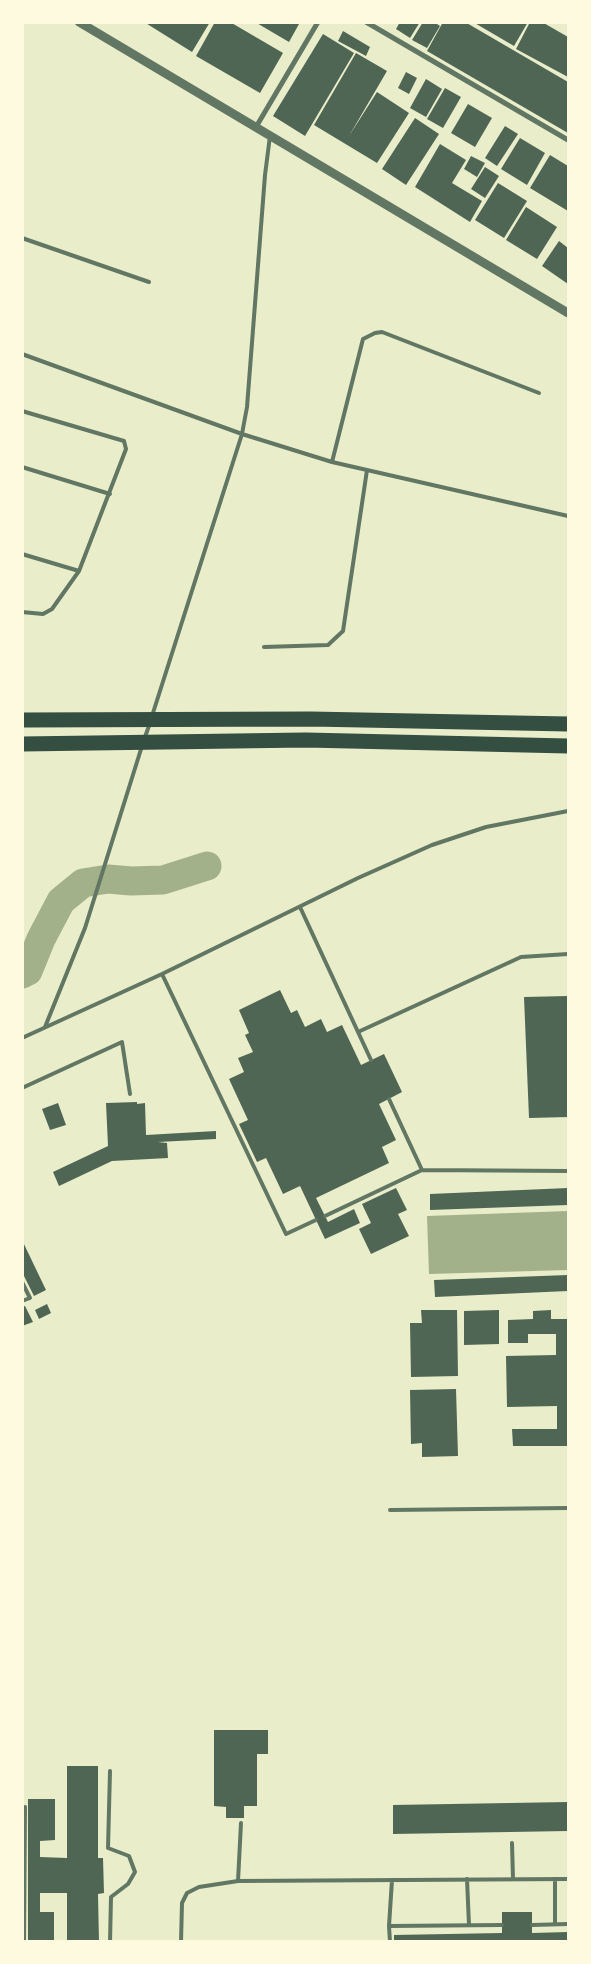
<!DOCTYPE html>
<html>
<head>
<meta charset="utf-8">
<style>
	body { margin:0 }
	#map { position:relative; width:591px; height:1964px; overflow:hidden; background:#e9edc9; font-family:"Golos Text",sans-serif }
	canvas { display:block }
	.frame { position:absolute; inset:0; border:24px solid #fefae0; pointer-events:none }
</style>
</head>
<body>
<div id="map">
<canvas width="591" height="1964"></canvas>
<div class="frame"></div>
</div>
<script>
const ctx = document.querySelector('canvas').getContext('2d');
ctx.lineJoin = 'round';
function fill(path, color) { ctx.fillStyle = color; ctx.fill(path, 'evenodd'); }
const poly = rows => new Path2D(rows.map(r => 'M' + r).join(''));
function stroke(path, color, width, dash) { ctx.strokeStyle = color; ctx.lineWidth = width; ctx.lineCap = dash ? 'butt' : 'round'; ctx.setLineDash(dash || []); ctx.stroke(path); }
fill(poly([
	[568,1211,568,1270,429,1274,427,1216]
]), '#a3b18a');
stroke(poly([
	[22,974,28,971,41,939,61,901,83,883,108,879,131,881,163,880,207,866]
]), '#a3b18a', 29);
fill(poly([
	[144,22,210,22,192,52],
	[215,22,230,22,283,53,260,93,196,56],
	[255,22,296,22,299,24,289,42],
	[400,22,420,22,410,38,396,29],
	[423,22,434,22,440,26,427,48,412,40],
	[443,22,465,22,568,82,568,133,427,51],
	[473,22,528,22,514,46],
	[530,22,542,22,568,37,568,77,516,49],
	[343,31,370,47,366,56,338,41],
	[323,34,354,53,305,136,273,116],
	[356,53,387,71,349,136,377,92,409,113,377,163,314,125],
	[406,72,417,78,409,94,398,88],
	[426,79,442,89,426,117,410,108],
	[445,88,461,97,443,128,427,119],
	[468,104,492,118,475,147,451,133],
	[415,118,439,134,406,185,382,169],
	[505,126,518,134,497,166,485,158],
	[520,138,545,153,527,185,501,169],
	[440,144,466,160,452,183,482,201,470,222,415,187],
	[550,155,568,166,568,211,530,188],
	[471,156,485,163,477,177,464,169],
	[485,167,499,176,485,198,471,189],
	[498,183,527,201,504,238,475,220],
	[526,207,557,227,537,259,506,240],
	[559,241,568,248,568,284,542,266],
	[280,990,291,1013,297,1010,305,1027,321,1019,327,1032,342,1025,361,1065,384,1054,402,1092,379,1104,396,1140,382,1147,389,1163,316,1198,328,1222,354,1209,360,1223,325,1239,300,1186,283,1194,266,1158,257,1162,239,1124,248,1120,229,1079,244,1072,238,1058,253,1052,245,1035,249,1033,239,1010],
	[568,996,568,1117,529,1118,524,997],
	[137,1102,137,1104,145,1103,146,1135,216,1131,216,1139,158,1142,167,1143,168,1158,112,1161,59,1186,53,1172,108,1146,106,1103],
	[58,1103,66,1125,50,1130,42,1109],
	[396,1188,407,1210,398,1214,409,1236,371,1254,359,1229,371,1223,362,1204],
	[568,1188,568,1205,430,1210,430,1194],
	[22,1240,46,1290,34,1296,22,1272],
	[568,1275,568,1291,435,1297,434,1280],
	[47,1304,51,1313,39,1319,35,1310],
	[25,1306,33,1322,22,1326,22,1307],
	[421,1310,457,1310,458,1376,411,1377,410,1323,422,1323],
	[499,1310,499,1344,464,1345,464,1311],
	[551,1310,551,1319,568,1319,568,1446,513,1446,512,1429,557,1429,557,1406,507,1407,506,1356,556,1355,556,1334,528,1334,528,1343,508,1343,508,1320,533,1319,533,1311],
	[456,1389,458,1456,422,1457,422,1443,411,1444,410,1390],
	[214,1730,268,1730,268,1754,257,1754,257,1806,244,1806,244,1818,226,1818,226,1807,214,1806],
	[67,1766,98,1766,98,1858,103,1858,104,1893,98,1894,99,1942,67,1942,67,1893,40,1893,40,1912,54,1912,54,1942,28,1942,28,1799,55,1799,55,1840,40,1841,40,1857,67,1858],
	[568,1802,568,1831,393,1834,393,1805],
	[502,1912,532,1912,532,1933,568,1932,568,1942,394,1942,394,1935,502,1933]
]), '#4f6655');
stroke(poly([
	[22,238,149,282],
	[22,354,242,434,332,462,568,516],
	[22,411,124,441,126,449,79,571,52,609,43,614,22,612],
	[332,462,363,339,375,333,382,332,539,393],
	[22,467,110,494],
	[22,554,79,571],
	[264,647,328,645,343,631,367,470],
	[152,716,242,434,247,407,265,175,270,136],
	[145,737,150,723],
	[300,907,371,1060],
	[162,974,286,1234,316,1220],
	[45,1027,85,928,142,746],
	[358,1032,521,957,568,954],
	[22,1038,162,974,358,878,432,845,486,827,568,811],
	[22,1088,122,1042,130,1094],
	[389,1099,422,1170,568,1171],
	[325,1216,422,1170],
	[22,1282,30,1298,22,1301],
	[22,1426,22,1428],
	[390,1510,568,1508],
	[512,1843,513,1879],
	[467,1879,469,1925],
	[555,1879,555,1924],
	[392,1880,389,1926,502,1925],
	[238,1881,241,1823],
	[532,1925,568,1924],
	[389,1926,390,1942],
	[24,1942,25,1807],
	[110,1942,111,1897,128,1884,135,1872,129,1856,108,1848,110,1771],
	[181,1942,182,1903,187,1893,199,1887,238,1881,568,1879]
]), '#617663', 4);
stroke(poly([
	[366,22,568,140],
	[256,127,318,22]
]), '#617663', 5);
stroke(poly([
	[79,22,568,313]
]), '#617663', 9);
stroke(poly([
	[22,720,311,719,568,724],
	[22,744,306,740,568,746]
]), '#344e41', 15);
</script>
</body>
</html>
